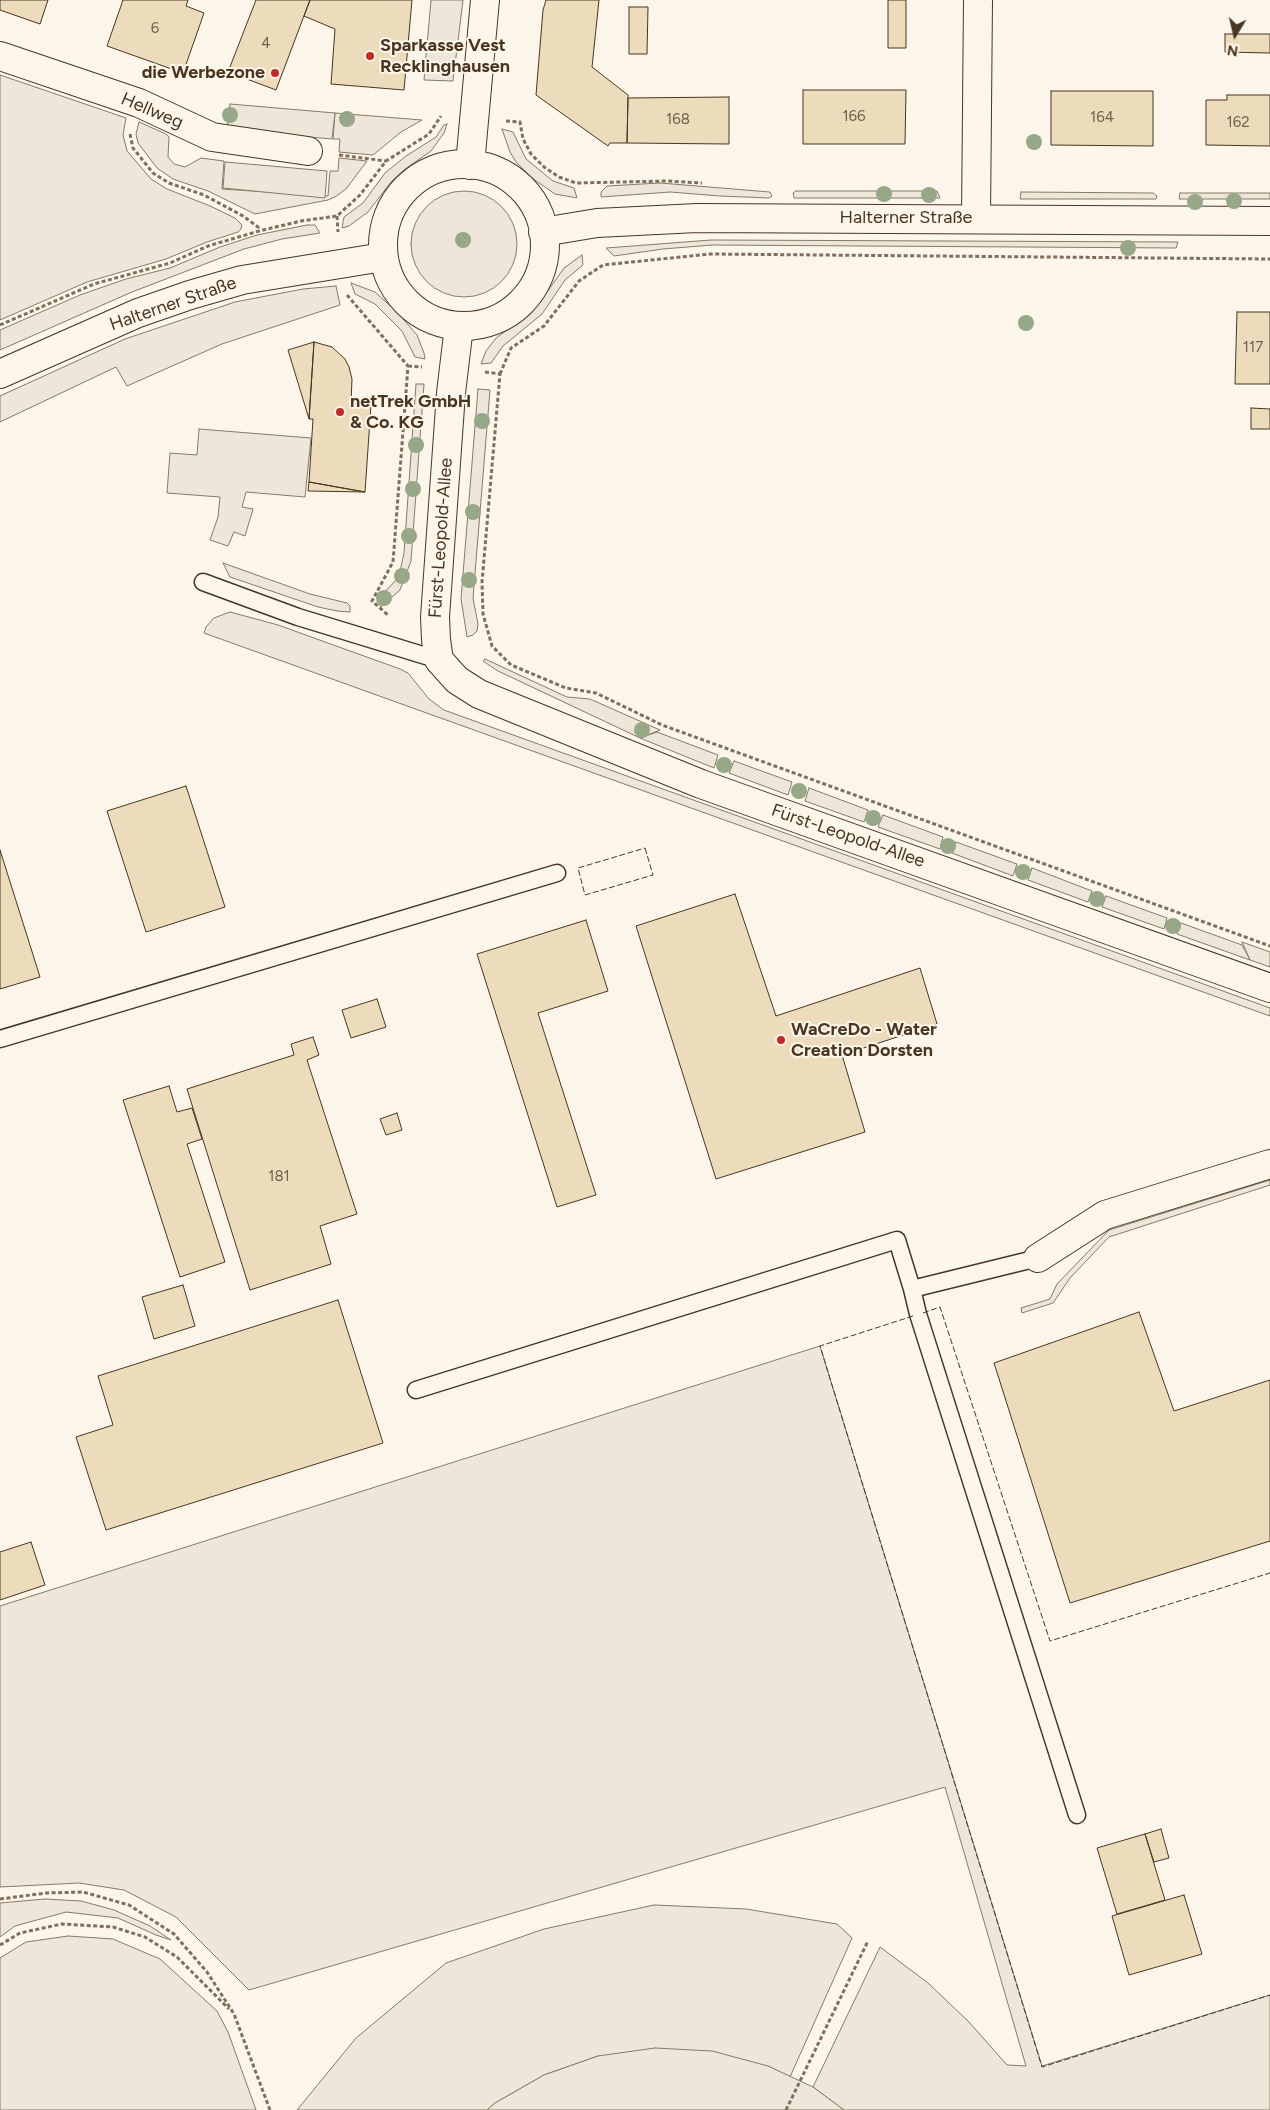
<!DOCTYPE html>
<html>
<head>
<meta charset="utf-8">
<style>
	body { margin:0 }
	#map { position:relative; width:1270px; height:2110px; overflow:hidden; background:#fbf6e9; font-family:Figtree,sans-serif }
	canvas { display:block }
	.north { position:absolute; left:1210px; top:10px; width:50px; height:50px; -webkit-text-stroke:4px #fbf6e9; paint-order:stroke; rotate:189deg; font-size:14px; font-weight:700; line-height:20px; text-align:center; color:#4a3520 }
	.north::after { content:''; display:block; margin:auto; width:18px; height:22px; background:#4a3520; clip-path:polygon(50% 0,100% 100%,50% 72%,0 100%) }
</style>
</head>
<body>
<div id="map">
<canvas width="1270" height="2110"></canvas>
<div class="north">N</div>
</div>
<script>
const ctx = document.querySelector('canvas').getContext('2d');
ctx.lineJoin = 'round';
function fill(path, color) { ctx.fillStyle = color; ctx.fill(path, 'evenodd'); }
const poly = rows => new Path2D(rows.map(r => 'M' + r).join(''));
function stroke(path, color, width, dash) { ctx.strokeStyle = color; ctx.lineWidth = width; ctx.lineCap = dash ? 'butt' : 'round'; ctx.setLineDash(dash || []); ctx.stroke(path); }
function write(font, color, halo, rows, align = 'center') {
  ctx.font = font + ' Figtree,sans-serif'; ctx.lineWidth = 4; ctx.setLineDash([]); ctx.textBaseline = 'middle'; ctx.strokeStyle = halo; ctx.fillStyle = color; for (const [text, x, y, turn = 0] of rows) {
    ctx.save(); ctx.translate(x, y); ctx.rotate((+turn || 0) * Math.PI / 180); ctx.textAlign = isNaN(turn) ? turn : align; if (halo) ctx.strokeText(text, 0, 0); ctx.fillText(text, 0, 0); ctx.restore();
  }
}
const green = poly([
	[0,75,126,118,123,135,127,151,151,179,167,189,210,206,235,218,242,225,241,229,238,232,207,242,166,259,87,282,0,320,0,75],
	[335,113,422,120,401,132,373,155,339,152,340,139,333,139,335,113],
	[139,122,166,134,169,137,168,157,174,164,185,167,201,158,224,161,222,189,328,196,330,171,338,171,339,158,367,161,346,189,335,197,328,200,255,214,208,191,173,179,157,168,138,143,136,134,139,122],
	[447,124,444,133,431,151,405,169,391,182,368,212,349,226,342,228,344,217,363,203,385,173,406,156,436,137,444,125,447,124],
	[502,129,513,132,526,159,553,181,574,188,577,198,555,194,532,178,516,162,510,152,502,129],
	[660,183,770,192,772,196,769,198,720,196,670,192,601,197,601,192,607,186,660,183],
	[796,191,937,191,940,198,794,198,793,193,796,191],
	'411 244a53 53 0 1 1 106 0a53 53 0 1 1-106 0Z',
	[1021,192,1153,193,1157,196,1156,199,1020,199,1021,192],
	[1180,193,1270,193,1270,199,1179,199,1180,193],
	[307,225,315,225,320,233,282,239,244,249,132,292,0,350,0,330,80,295,126,279,170,268,220,247,257,235,307,225],
	[711,240,1178,242,1176,248,712,245,663,249,614,256,606,248,711,240],
	[582,255,583,265,565,280,542,314,503,346,491,363,481,364,486,351,496,338,529,315,540,302,564,268,582,255],
	[351,283,375,292,397,312,417,335,424,353,425,359,415,357,402,331,375,304,355,294,351,283],
	[336,286,340,305,222,344,127,386,116,367,0,422,0,396,125,339,235,302,303,289,336,286],
	[416,384,424,384,411,561,400,590,381,607,377,602,379,595,384,593,396,580,401,567,404,553,416,384],
	[478,389,490,390,473,598,478,624,477,631,473,635,467,637,461,599,478,389],
	[223,563,310,594,347,603,350,606,350,612,337,611,318,607,230,577,223,563],
	[230,612,278,625,400,669,408,673,429,699,444,710,1270,1008,1270,1016,204,633,206,627,214,618,230,612],
	[485,659,567,697,590,699,660,730,640,738,498,671,483,661,485,659],
	[1242,942,1270,952,1270,967,1250,960,1242,942],
	[1270,1180,1270,1185,1109,1237,1070,1278,1053,1303,1022,1313,1021,1308,1050,1299,1057,1284,1109,1230,1270,1180],
	[820,1346,1042,2066,1270,1995,1270,2110,844,2110,813,2087,880,1947,928,1983,969,2022,1007,2065,1026,2066,945,1787,249,1990,176,1917,124,1890,79,1883,0,1887,0,1606,820,1346],
	[45,1899,81,1901,114,1910,150,1926,171,1940,156,1935,118,1918,66,1912,15,1926,0,1937,0,1903,45,1899],
	[654,1905,746,1909,837,1924,852,1938,790,2077,768,2066,598,2056,544,2075,495,2103,487,2110,297,2110,356,2038,446,1963,544,1929,654,1905],
	[68,1936,113,1939,160,1959,217,2011,228,2032,256,2110,0,2110,0,1958,26,1942,68,1936]
]);
fill(green, '#ede6d9');
stroke(green, '#887966', 1);
const parking = poly([
	[431,0,463,0,453,81,424,80,431,0],
	[230,104,335,113,332,139,227,130,230,104],
	[225,162,327,171,325,198,223,188,225,162],
	[199,429,311,438,305,497,246,492,242,507,253,509,245,536,234,532,228,546,210,540,218,517,220,497,167,493,170,453,197,455,199,429],
	[657,732,718,755,714,768,640,738,657,732],
	[734,761,792,782,788,795,729,773,734,761],
	[809,788,868,810,864,822,805,801,809,788],
	[883,815,943,837,940,849,878,827,883,815],
	[956,842,1017,864,1013,876,952,853,956,842],
	[1032,868,1092,891,1088,902,1028,880,1032,868],
	[1106,896,1167,918,1164,929,1102,907,1106,896],
	[1181,923,1242,945,1250,960,1177,934,1181,923],
	[655,2048,712,2051,768,2066,813,2087,844,2110,487,2110,495,2103,544,2075,598,2056,655,2048]
]);
fill(parking, '#ede7d9');
stroke(parking, '#887966', 1);
const building = poly([
	[0,0,48,0,40,24,0,10,0,0],
	[123,0,188,0,186,6,204,13,183,73,107,46,123,0],
	[256,0,310,0,276,90,228,72,256,0],
	[310,0,412,0,404,90,331,84,335,29,304,16,310,0],
	[546,0,599,0,592,67,628,95,627,143,610,143,608,146,536,95,543,10,546,0],
	[888,0,906,0,906,48,888,48,888,0],
	[629,7,648,7,647,54,629,54,629,7],
	[1225,34,1270,34,1270,53,1225,52,1225,34],
	[803,90,906,90,905,144,803,144,803,90],
	[1051,91,1153,91,1153,146,1051,145,1051,91],
	[1227,95,1270,95,1270,146,1206,145,1206,100,1227,100,1227,95],
	[729,97,729,144,627,143,628,98,729,97],
	[1237,312,1270,312,1270,384,1235,384,1237,312],
	[314,342,332,347,345,359,349,367,352,379,351,403,371,405,365,492,309,482,313,419,309,419,314,342],
	[314,342,309,419,288,350,314,342],
	[1251,408,1270,409,1270,429,1251,429,1251,408],
	[309,482,365,492,308,491,309,482],
	[186,786,225,907,146,932,107,811,186,786],
	[0,850,40,977,0,989,0,850],
	[735,894,776,1016,920,968,937,1024,842,1055,865,1132,716,1179,636,926,735,894],
	[586,920,608,991,538,1013,596,1195,557,1207,477,954,586,920],
	[377,999,386,1027,351,1038,342,1010,377,999],
	[313,1037,319,1055,307,1060,357,1214,320,1226,331,1264,250,1290,187,1089,294,1055,291,1044,313,1037],
	[169,1086,177,1112,192,1108,202,1139,187,1144,225,1262,180,1277,123,1100,169,1086],
	[397,1113,402,1130,386,1135,380,1119,397,1113],
	[183,1285,195,1326,154,1339,142,1297,183,1285],
	[338,1300,383,1443,106,1530,76,1437,113,1425,98,1376,338,1300],
	[1139,1312,1174,1411,1270,1380,1270,1541,1070,1603,994,1363,1139,1312],
	[31,1542,45,1585,0,1600,0,1552,31,1542],
	[1161,1829,1169,1858,1154,1862,1145,1834,1161,1829],
	[1145,1834,1165,1900,1117,1914,1097,1848,1145,1834],
	[1184,1895,1202,1954,1129,1975,1112,1916,1184,1895]
]);
fill(building, '#ecdcbc');
stroke(building, '#4a3520', 1);
const service = poly([
	[203,582,298,617,439,660],
	[0,1039,557,873],
	[1038,1258,912,1289,918,1314,1077,1815],
	[416,1390,897,1240,912,1289]
]);
const minor = poly([
	[0,56,139,103,212,137,308,151],
	[470,165,485,0],
	[976,218,978,0],
	[459,326,451,393,435,617,436,640,439,660,457,680,479,694,701,784,1270,988],
	[1038,1258,1105,1215,1270,1164]
]);
const secondary = poly([
	'383 245a81 81 0 1 1 162 0a81 81 0 1 1-162 0Z',
	[543,232,597,223,697,218,1270,221],
	[0,374,138,313,190,295,242,280,383,257]
]);
stroke(service, '#4a3520', 19);
stroke(minor, '#4a3520', 30);
stroke(secondary, '#4a3520', 30);
stroke(poly([
	[506,121,520,122,523,139,531,154,544,167,559,177,576,183,667,181,702,183],
	[130,134,133,148,153,173,169,183,204,195,243,216,258,227,259,231],
	[339,155,386,161],
	[337,216,338,232],
	[347,295,408,366,393,562,372,601,388,615],
	[0,325,94,284,170,263,208,246,259,231,301,221,337,216,360,195,386,161,429,134,441,116],
	[408,366,422,367],
	[485,372,500,374,482,582,483,614,492,646,511,665,566,688,596,693,662,725,1270,946],
	[500,374,511,348,544,326,579,281,603,265,710,254,1270,259],
	[0,1899,46,1893,83,1892,129,1905,174,1934,207,1972,234,2014,270,2110],
	[0,1945,20,1933,62,1924,113,1927,145,1937,177,1957,229,2009],
	[786,2110,868,1941]
]), '#7f6f5c', 3, [4, 2.5]);
stroke(service, '#fbf6e9', 16);
stroke(minor, '#fbf6e9', 28);
stroke(secondary, '#fbf6e9', 28);
stroke(poly([
	[645,848,653,875,585,895,578,868,645,848],
	[923,1313,940,1307,1050,1641,1270,1573],
	[913,1316,820,1346,1042,2067,1270,1995]
]), '#4a3520', 1, [6, 2.5]);
ctx.fillStyle = '#96a887';
for (const [x, y] of [
	[230,115],
	[347,119],
	[1034,142],
	[884,194],
	[929,195],
	[1234,201],
	[1195,202],
	[463,240],
	[1128,248],
	[1026,323],
	[482,421],
	[416,445],
	[413,489],
	[473,512],
	[409,536],
	[402,576],
	[469,580],
	[384,598],
	[642,730],
	[724,765],
	[799,791],
	[873,818],
	[948,846],
	[1023,872],
	[1097,899],
	[1173,926]
]) { ctx.beginPath(); ctx.arc(x, y, 8, 0, 2 * Math.PI); ctx.fill(); }
for (const [x, y, r, color] of [
	[370,56,5,"#c62828"],
	[275,73,5,"#c62828"],
	[340,412,5,"#c62828"],
	[781,1040,5,"#c62828"]
]) { const dot = new Path2D(); dot.arc(x, y, r, 0, 2 * Math.PI); ctx.fillStyle = color; ctx.fill(dot); stroke(dot, '#fbf6e9', 2); }
write('15px', '#725f47', null, [
	["6",155,29],
	["4",266,44],
	["166",854,117],
	["164",1102,118],
	["168",678,120],
	["162",1238,123],
	["117",1253,348],
	["181",279,1177]
]);
write('bold 18px', '#4a3520', '#fbf6e9', [
	["Sparkasse Vest",380,46],
	["Recklinghausen",380,67],
	["die Werbezone",265,73,"right"],
	["netTrek GmbH",350,402],
	["& Co. KG",350,423],
	["WaCreDo - Water",791,1030],
	["Creation Dorsten",791,1051]
], 'left');
write('18px', '#4a3520', '#fbf6e9', [
	["Hellweg",152,111,23],
	["Halterner Straße",906,218],
	["Halterner Straße",173,304,-19],
	["Fürst-Leopold-Allee",441,538,-86],
	["Fürst-Leopold-Allee",848,836,19]
]);
</script>
</body>
</html>
